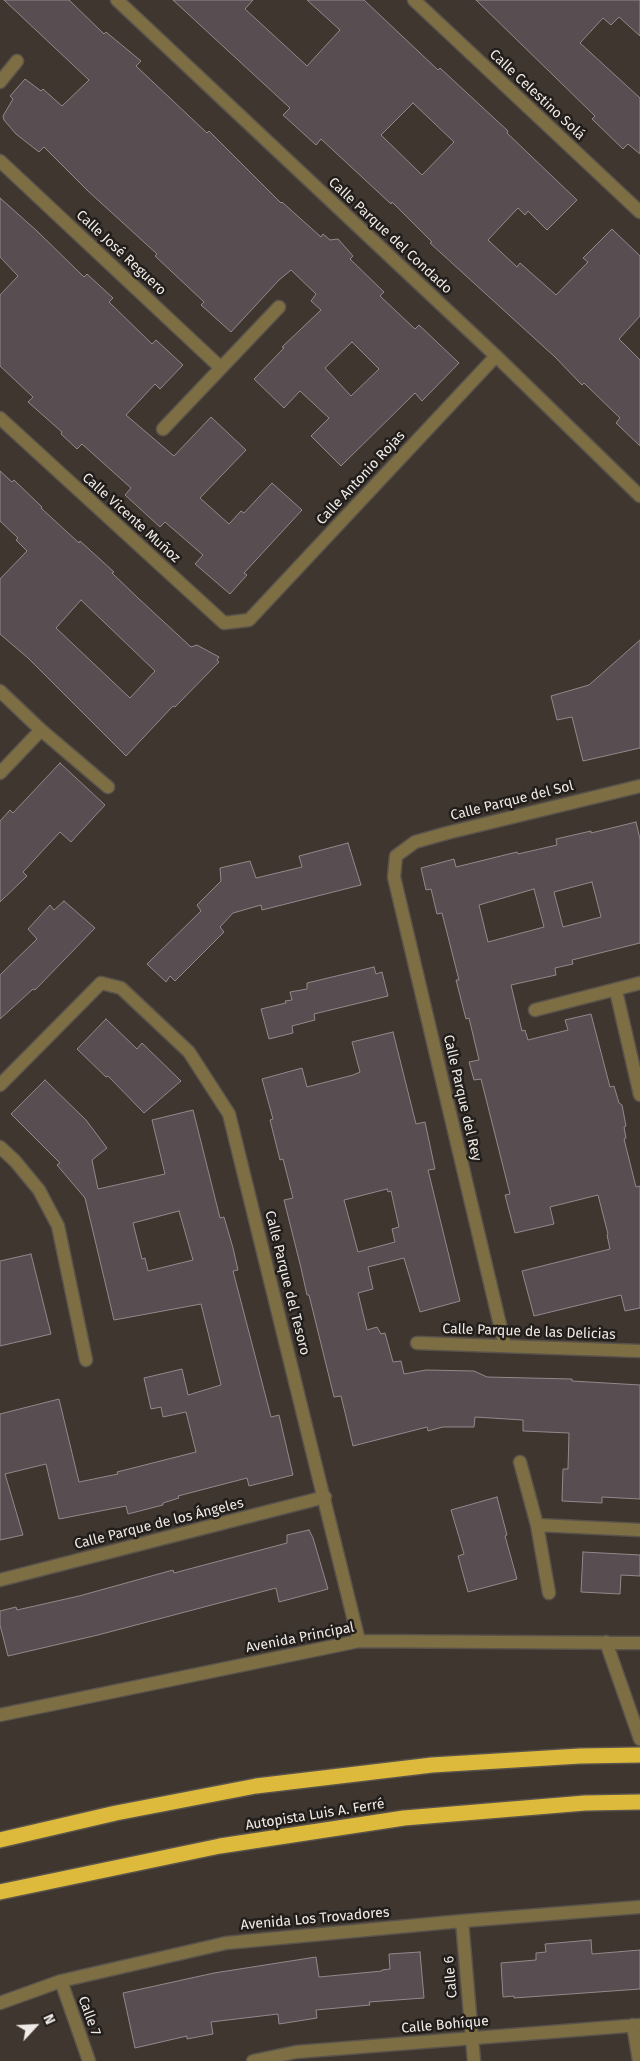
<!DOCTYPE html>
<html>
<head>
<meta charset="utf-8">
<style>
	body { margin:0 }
	#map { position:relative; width:640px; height:2061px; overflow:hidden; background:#3e362f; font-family:"Fira Sans",sans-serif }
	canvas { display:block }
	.north { position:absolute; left:10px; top:2001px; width:50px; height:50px; -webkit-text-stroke:4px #221e1b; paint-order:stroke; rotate:65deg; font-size:14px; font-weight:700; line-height:20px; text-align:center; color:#f0ebe7 }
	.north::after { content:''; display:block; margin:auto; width:18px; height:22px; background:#f0ebe7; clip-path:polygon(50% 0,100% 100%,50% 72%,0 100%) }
</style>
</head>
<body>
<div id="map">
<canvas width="640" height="2061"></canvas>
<div class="north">N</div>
</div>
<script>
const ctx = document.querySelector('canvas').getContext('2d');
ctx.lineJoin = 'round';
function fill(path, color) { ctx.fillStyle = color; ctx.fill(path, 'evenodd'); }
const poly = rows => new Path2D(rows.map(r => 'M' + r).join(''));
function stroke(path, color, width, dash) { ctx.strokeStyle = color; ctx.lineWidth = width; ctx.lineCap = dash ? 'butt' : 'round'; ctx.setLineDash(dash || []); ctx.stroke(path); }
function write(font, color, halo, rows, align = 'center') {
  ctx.font = font + ' "Fira Sans",sans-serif'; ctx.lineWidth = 5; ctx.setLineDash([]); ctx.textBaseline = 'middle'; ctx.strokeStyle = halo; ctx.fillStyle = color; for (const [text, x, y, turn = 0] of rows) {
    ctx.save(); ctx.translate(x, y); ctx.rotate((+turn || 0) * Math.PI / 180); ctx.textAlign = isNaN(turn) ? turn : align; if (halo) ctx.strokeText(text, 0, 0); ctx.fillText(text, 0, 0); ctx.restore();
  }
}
const building = poly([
	[4,0,69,0,104,34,106,32,141,61,136,66,207,133,209,131,281,203,282,202,321,237,323,234,330,240,338,239,353,256,350,259,384,292,380,296,415,329,419,325,459,363,422,401,415,393,341,466,311,436,329,418,300,391,284,408,254,379,284,348,282,347,321,310,311,301,316,294,291,270,279,280,231,332,201,305,204,302,155,256,157,254,88,191,44,147,39,152,16,134,4,120,3,116,13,99,10,96,25,79,41,91,43,89,62,106,89,80,4,0],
	[352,342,379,369,351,396,325,368,352,342],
	[173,0,253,0,245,9,307,66,340,30,307,0,364,0,438,70,440,68,508,131,507,133,577,200,547,230,528,211,525,215,518,208,488,240,517,267,520,263,556,295,588,262,583,258,612,229,640,256,640,316,619,339,640,360,640,446,616,423,620,418,584,383,582,385,555,357,430,243,432,242,392,202,391,204,321,139,316,145,283,115,290,108,173,0],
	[413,103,454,142,422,175,381,135,413,103],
	[476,0,640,0,640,36,619,17,611,25,603,18,580,43,640,98,640,154,628,144,623,149,592,119,595,116,476,0],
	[0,198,37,231,84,277,87,274,113,298,109,302,152,344,156,340,183,365,160,389,155,384,126,415,174,456,211,417,246,450,200,498,229,524,241,511,244,513,272,483,302,510,244,573,247,575,230,594,195,564,203,555,165,522,160,527,125,495,131,488,82,444,77,449,61,434,62,432,28,402,33,397,0,366,0,295,18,276,0,257,0,198],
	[0,471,12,482,14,480,42,507,41,508,79,543,80,541,114,572,112,573,138,598,191,647,197,645,219,657,217,660,219,662,175,707,173,706,126,756,28,658,0,634,0,579,27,551,16,540,18,538,0,521,0,471],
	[81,600,155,671,130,698,56,628,81,600],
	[640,640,640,748,583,761,572,717,557,720,551,696,589,685,640,640],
	[60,763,105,805,71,842,60,832,23,872,27,876,0,902,0,821,10,810,13,813,60,763],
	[636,822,640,839,640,943,572,960,573,964,555,968,556,975,511,985,522,1031,525,1030,528,1040,568,1030,565,1020,591,1014,610,1087,614,1086,619,1103,622,1105,626,1126,624,1127,626,1138,624,1139,636,1187,640,1186,640,1308,625,1311,621,1295,534,1316,522,1271,610,1249,607,1235,608,1234,598,1195,550,1207,554,1224,515,1233,505,1195,510,1194,481,1079,474,1080,469,1062,479,1060,469,1018,466,1019,456,980,459,980,442,913,437,914,431,889,426,890,421,868,454,859,456,867,517,852,518,854,557,845,556,839,591,831,591,833,636,822],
	[592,882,601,917,563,927,554,892,592,882],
	[534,889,544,927,488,942,479,905,534,889],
	[348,843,361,885,262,910,261,905,233,913,220,927,224,932,175,981,170,976,166,982,147,964,201,911,197,905,221,881,220,868,250,861,256,878,302,867,299,856,348,843],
	[64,901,95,928,35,990,33,989,0,1019,0,975,37,939,28,929,50,905,54,910,64,901],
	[374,967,376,974,382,972,388,996,314,1014,315,1020,292,1026,293,1033,269,1039,261,1009,286,1003,285,1001,292,1000,290,992,307,989,307,983,374,967],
	[106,1019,137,1049,142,1043,181,1081,144,1113,108,1076,106,1077,77,1049,106,1019],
	[393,1032,416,1124,425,1122,435,1169,428,1170,460,1301,420,1312,404,1258,368,1267,373,1289,358,1293,367,1330,377,1327,381,1334,385,1333,393,1362,401,1361,404,1374,426,1370,474,1371,487,1377,572,1379,572,1381,640,1385,640,1499,602,1497,602,1503,562,1501,563,1469,568,1469,569,1433,523,1431,523,1420,475,1417,474,1427,443,1427,428,1431,427,1427,353,1446,341,1396,334,1397,309,1295,307,1295,301,1268,284,1200,293,1198,283,1159,280,1160,270,1120,273,1119,262,1079,302,1068,307,1087,353,1075,360,1072,352,1042,393,1032],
	[387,1189,388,1192,391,1191,399,1227,392,1229,395,1242,358,1252,344,1200,387,1189],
	[45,1080,86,1120,107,1148,92,1160,98,1189,165,1174,152,1120,193,1110,220,1218,224,1217,233,1248,238,1270,233,1271,271,1417,279,1415,293,1475,249,1486,247,1478,178,1496,179,1498,163,1503,163,1505,128,1514,126,1506,59,1519,46,1464,5,1474,23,1535,0,1540,0,1414,59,1399,79,1482,118,1474,117,1472,196,1452,186,1412,163,1417,161,1407,151,1409,144,1378,182,1369,188,1395,221,1385,201,1304,114,1320,85,1198,57,1165,60,1163,11,1114,45,1080],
	[179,1211,193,1260,148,1271,145,1258,142,1259,133,1223,179,1211],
	[31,1254,51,1334,0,1346,0,1261,31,1254],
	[497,1497,507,1535,505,1536,517,1579,468,1592,458,1556,464,1554,451,1510,497,1497],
	[309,1530,313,1538,328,1589,279,1602,276,1588,98,1635,8,1656,0,1625,0,1611,16,1607,17,1610,79,1596,173,1570,174,1573,287,1543,287,1535,309,1530],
	[583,1552,640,1555,640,1576,621,1575,620,1594,581,1592,583,1552],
	[591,1940,592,1954,640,1950,640,1989,514,1998,514,1996,503,1997,501,1963,536,1960,536,1953,546,1952,545,1944,591,1940],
	[420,1952,424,1998,369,2002,370,2005,316,2010,317,2018,279,2024,278,2014,211,2022,213,2034,187,2039,187,2036,135,2048,123,1993,214,1973,316,1957,319,1977,382,1971,382,1970,390,1969,389,1954,420,1952]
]);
fill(building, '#584d50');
stroke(building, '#95888c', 1);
const minor = poly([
	[117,0,496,356,640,496],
	[414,0,640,212],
	[0,82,17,61],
	[0,161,221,368],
	[0,418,224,623,249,620,496,356],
	[163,429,279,307],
	[0,691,41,730,108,787],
	[0,773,41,730],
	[616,991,640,1095],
	[535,1010,640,983],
	[0,1085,101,983,121,988,189,1052,229,1114,359,1641],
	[0,1147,15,1161,39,1190,58,1226,86,1360],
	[417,1343,640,1351],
	[505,1346,394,877,396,856,415,842,447,833,640,786],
	[520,1462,537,1525,549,1593],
	[537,1525,640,1530],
	[0,1580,325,1497],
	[606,1642,640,1739],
	[0,1715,359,1641,640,1643],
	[462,1921,474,2061],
	[61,1981,89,2061],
	[0,2003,61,1981,226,1943,462,1921,640,1907],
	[633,2025,639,2061],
	[253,2061,296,2052,640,2025]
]);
const motorway = poly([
	[0,1840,116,1813,256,1786,432,1765,580,1756,640,1755],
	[0,1892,220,1846,404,1818,585,1803,640,1802]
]);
stroke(minor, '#5a534c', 15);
stroke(motorway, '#5a534c', 18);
stroke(minor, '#7d6f43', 12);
stroke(motorway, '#ddba3b', 15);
write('14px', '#f0ebe7', '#221e1b', [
	["Calle Celestino Solá",537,95,43],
	["Calle Parque del Condado",390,236,43],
	["Calle José Reguero",121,253,43],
	["Calle Antonio Rojas",361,478,-47],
	["Calle Vicente Muñoz",131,518,42],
	["Calle Parque del Sol",512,801,-14],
	["Calle Parque del Rey",462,1098,77],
	["Calle Parque del Tesoro",287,1283,76],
	["Calle Parque de las Delicias",529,1332,2],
	["Calle Parque de los Ángeles",159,1524,-14],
	["Avenida Principal",300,1638,-11],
	["Autopista Luis A. Ferré",315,1815,-9],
	["Avenida Los Trovadores",315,1919,-5],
	["Calle 6",451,1977,-95],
	["Calle 7",89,2016,70],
	["Calle Bohíque",445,2025,-5]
]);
</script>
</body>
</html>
